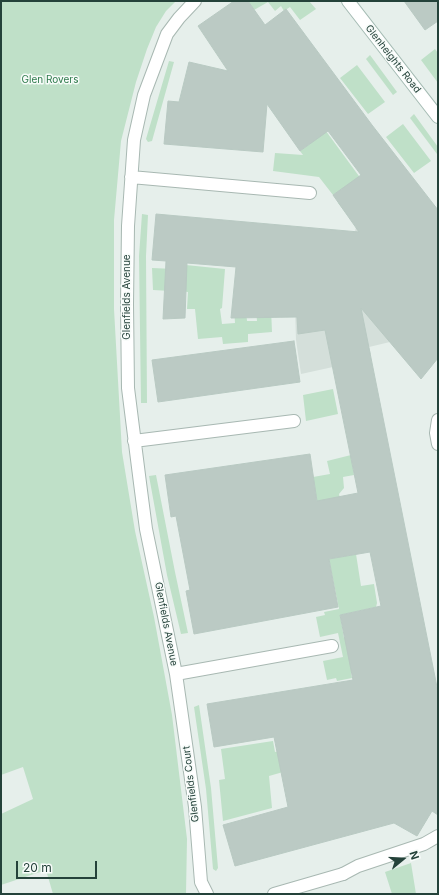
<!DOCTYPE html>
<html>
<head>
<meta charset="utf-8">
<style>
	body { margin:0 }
	#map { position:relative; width:439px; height:895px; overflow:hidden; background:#e6efeb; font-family:Inter,sans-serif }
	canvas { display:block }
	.frame { position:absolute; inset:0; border:2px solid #24423a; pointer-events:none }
	.north { position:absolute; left:383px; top:839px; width:40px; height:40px; -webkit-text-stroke:3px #f7fbf9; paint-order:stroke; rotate:72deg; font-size:11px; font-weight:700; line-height:16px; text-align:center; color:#24423a }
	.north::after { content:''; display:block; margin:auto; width:14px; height:18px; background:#24423a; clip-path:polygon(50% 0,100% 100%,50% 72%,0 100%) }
	.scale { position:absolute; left:16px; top:861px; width:81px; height:18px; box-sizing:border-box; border:2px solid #24423a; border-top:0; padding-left:5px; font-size:12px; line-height:14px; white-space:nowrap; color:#24423a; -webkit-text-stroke:3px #f7fbf9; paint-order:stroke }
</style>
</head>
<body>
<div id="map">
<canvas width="439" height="895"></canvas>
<div class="frame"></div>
<div class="north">N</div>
<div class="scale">20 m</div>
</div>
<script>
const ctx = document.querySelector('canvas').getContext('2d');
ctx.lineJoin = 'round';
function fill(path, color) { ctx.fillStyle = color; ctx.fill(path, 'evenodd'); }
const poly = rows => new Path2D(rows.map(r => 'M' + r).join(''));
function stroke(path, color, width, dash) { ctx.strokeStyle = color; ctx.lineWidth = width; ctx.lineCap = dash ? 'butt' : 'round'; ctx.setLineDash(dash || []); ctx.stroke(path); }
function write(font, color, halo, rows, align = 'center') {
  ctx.font = font + ' Inter,sans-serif'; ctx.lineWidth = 3; ctx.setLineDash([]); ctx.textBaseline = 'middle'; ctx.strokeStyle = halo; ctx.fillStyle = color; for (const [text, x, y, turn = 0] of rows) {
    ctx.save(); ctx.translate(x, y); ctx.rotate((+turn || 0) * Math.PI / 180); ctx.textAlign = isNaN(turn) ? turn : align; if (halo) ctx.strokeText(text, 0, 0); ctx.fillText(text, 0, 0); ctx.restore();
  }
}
fill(poly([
	[356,226,438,337,438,358,421,379,390,342,369,347,371,354,333,362,333,367,301,374,296,340,295,307,355,232]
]), '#d4dfda');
fill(poly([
	[1,1,176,1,166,11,156,27,147,49,136,82,121,141,114,220,114,309,122,452,135,531,154,617,172,715,187,839,186,894,53,894,46,870,1,885,1,814,33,799,23,767,1,775],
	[248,1,309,1,316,9,300,20,290,7,284,11,281,6,275,11,268,2,254,10],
	[435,49,438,53,438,83,421,60],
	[370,55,397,92,393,95,366,59],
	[169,61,174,62,152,141,148,142,146,139],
	[357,65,385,102,368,114,340,78],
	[414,114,438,147,437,154,410,118],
	[403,124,431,161,414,173,386,137],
	[323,127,364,183,356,226,338,203,347,196,342,189,333,195,319,177,273,171,275,153,303,155,300,151,310,144,304,135],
	[142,214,148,215,146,256,147,403,141,403,139,256],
	[176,264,225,269,222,308,220,309,222,324,235,323,234,308,271,308,272,332,248,334,248,342,223,344,222,337,198,339,195,309,187,309,188,292,153,290,152,268,175,269],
	[246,308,256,308,257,321,247,321],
	[333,389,338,414,306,421,303,395],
	[351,455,354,475,343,477,344,488,339,494,347,531,317,501,313,477,330,474,327,461],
	[156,475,175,572,188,633,181,634,167,575,149,476],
	[356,554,361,586,374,584,377,603,376,607,340,615,344,638,354,636,378,668,351,673,352,678,337,681,336,678,327,680,323,661,343,657,338,633,320,637,316,617,325,615,324,612,339,609,329,559],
	[199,705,211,788,218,868,216,871,213,869,206,789,194,707],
	[273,741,275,752,289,749,283,772,269,776,272,808,223,821,219,780,225,779,221,749],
	[411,863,416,894,392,894,385,872]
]), '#bfe0c8');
const building = poly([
	[234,1,248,1,265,25,286,9,372,125,438,210,438,358,421,379,361,308,438,692,438,815,432,811,417,836,394,823,235,866,223,825,288,807,274,737,214,747,207,704,353,680,340,615,381,606,370,552,329,559,338,607,194,634,186,591,190,590,176,516,171,517,165,475,310,454,317,501,358,493,325,330,298,334,297,317,231,318,236,267,187,263,185,318,163,319,166,261,152,260,156,214,359,232,333,195,361,175,328,131,300,151,267,104,263,152,164,144,168,101,179,102,189,62,228,71,198,26,234,1],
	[404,1,438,1,438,21,425,30,404,1],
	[294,341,300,382,158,402,152,360,294,341]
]);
fill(building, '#bbcac4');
stroke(building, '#b8c9c2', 1);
const lane = poly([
	[343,874,358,866,424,844,438,836]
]);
const street = poly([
	[195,1,179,18,167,34,144,95,134,140,128,226,127,304,128,388,140,483,146,529,176,674,195,807,201,882,207,894],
	[131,177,310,193],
	[438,420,436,433,438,444],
	[134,441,294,421],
	[176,674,332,646],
	[274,894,343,874]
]);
const secondary = poly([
	[348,1,438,117]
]);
stroke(lane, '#a8b8b2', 14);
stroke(street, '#a8b8b2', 14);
stroke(secondary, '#a4bbb3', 14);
stroke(lane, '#fff', 12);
stroke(street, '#fff', 12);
stroke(secondary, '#fff', 12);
write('10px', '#24423a', '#f7fbf9', [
	["Glenheights Road",393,59,52],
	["Glenfields Avenue",127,297,-90],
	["Glenfields Avenue",166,624,79],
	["Glenfields Court",191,784,-97]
]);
write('10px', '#2d7a4b', '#f7fbf9', [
	["Glen Rovers",50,80]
]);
</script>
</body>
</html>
